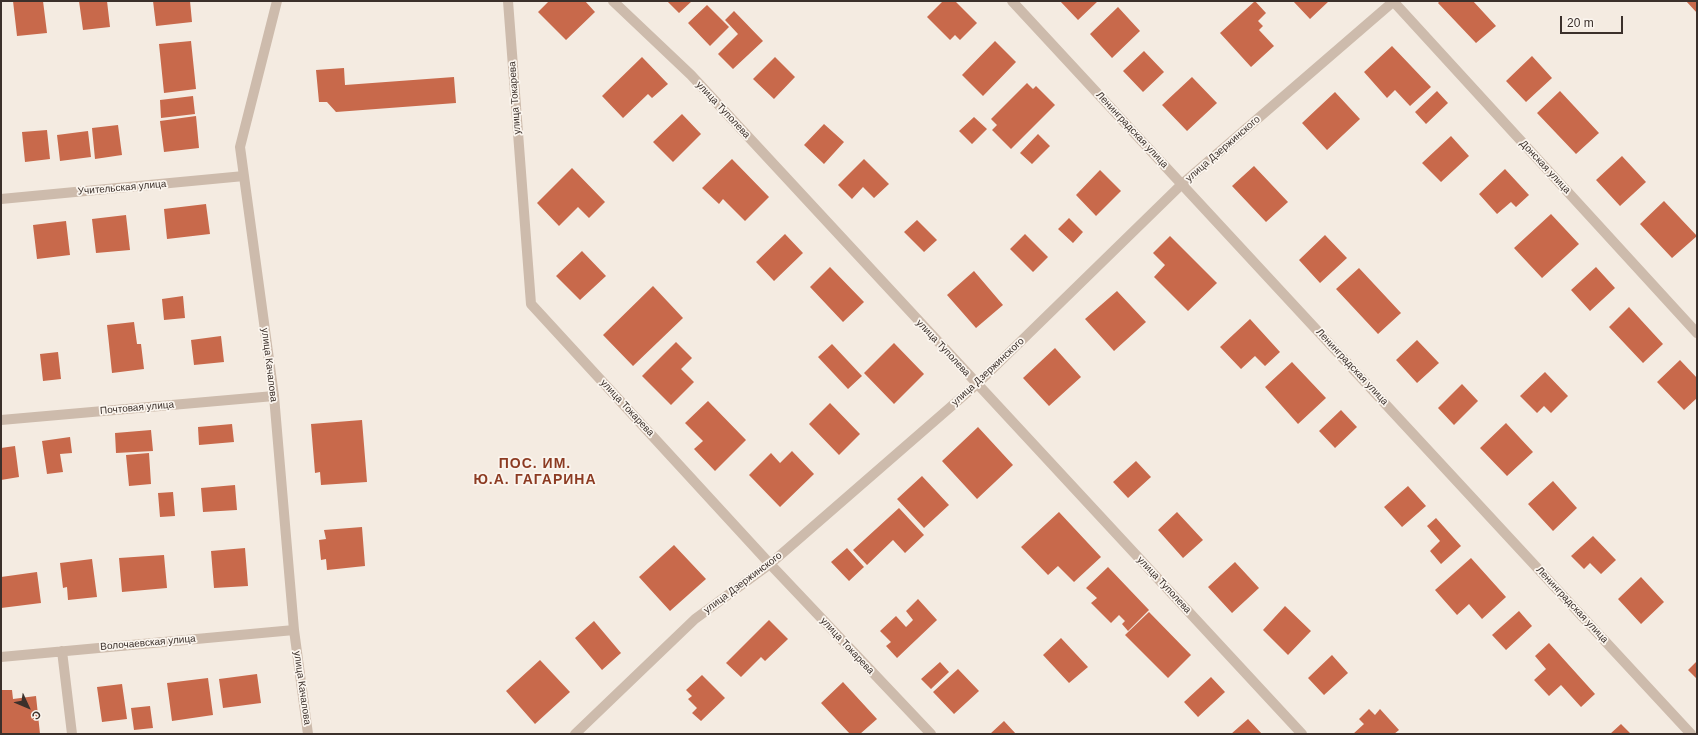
<!DOCTYPE html>
<html>
<head>
<meta charset="utf-8">
<style>
	body { margin:0 }
	#map { position:relative; width:1698px; height:735px; overflow:hidden; background:#f4ebe1; font-family:Helvetica,sans-serif }
	canvas { display:block }
	.frame { position:absolute; inset:0; border:2px solid #3b302b; pointer-events:none }
	.north { position:absolute; left:8px; top:687px; width:40px; height:40px; -webkit-text-stroke:3px #fbf5ee; paint-order:stroke; rotate:134deg; font-size:11px; font-weight:700; line-height:16px; text-align:center; color:#3b302b }
	.north::after { content:''; display:block; margin:auto; width:14px; height:18px; background:#3b302b; clip-path:polygon(50% 0,100% 100%,50% 72%,0 100%) }
	.scale { position:absolute; left:1560px; top:16px; width:63px; height:18px; box-sizing:border-box; border:2px solid #3b302b; border-top:0; padding-left:5px; font-size:12px; line-height:14px; white-space:nowrap; color:#3b302b; -webkit-text-stroke:3px #fbf5ee; paint-order:stroke }
</style>
</head>
<body>
<div id="map">
<canvas width="1698" height="735"></canvas>
<div class="frame"></div>
<div class="north">С</div>
<div class="scale">20 m</div>
</div>
<script>
const ctx = document.querySelector('canvas').getContext('2d');
ctx.lineJoin = 'round';
function fill(path, color) { ctx.fillStyle = color; ctx.fill(path, 'evenodd'); }
const poly = rows => new Path2D(rows.map(r => 'M' + r).join(''));
function stroke(path, color, width, dash) { ctx.strokeStyle = color; ctx.lineWidth = width; ctx.lineCap = dash ? 'butt' : 'round'; ctx.setLineDash(dash || []); ctx.stroke(path); }
function write(font, color, halo, rows, align = 'center') {
  ctx.font = font + ' Helvetica,sans-serif'; ctx.lineWidth = 3.5; ctx.setLineDash([]); ctx.textBaseline = 'middle'; ctx.strokeStyle = halo; ctx.fillStyle = color; for (const [text, x, y, turn = 0] of rows) {
    ctx.save(); ctx.translate(x, y); ctx.rotate((+turn || 0) * Math.PI / 180); ctx.textAlign = isNaN(turn) ? turn : align; if (halo) ctx.strokeText(text, 0, 0); ctx.fillText(text, 0, 0); ctx.restore();
  }
}
fill(poly([
	[13,1,43,1,47,33,17,36],
	[79,1,107,1,110,27,83,30],
	[153,1,190,1,192,22,156,26],
	[549,1,585,1,595,12,566,40,538,12],
	[667,1,692,1,679,13],
	[943,1,955,1,977,23,960,40,955,35,950,40,927,17],
	[1060,1,1098,1,1078,20],
	[1255,1,1266,13,1258,21,1263,26,1259,30,1274,46,1251,67,1220,33],
	[1293,1,1329,1,1310,19],
	[1440,1,1473,1,1496,26,1476,43,1438,3],
	[1686,1,1697,1,1697,13],
	[707,5,729,27,710,46,688,23],
	[1118,7,1140,31,1112,58,1090,34],
	[734,11,763,41,733,69,718,54,738,34,725,20],
	[191,41,196,89,164,93,159,44],
	[995,41,1016,62,983,96,962,75],
	[1392,46,1431,87,1410,106,1395,90,1387,98,1364,72],
	[1144,51,1164,72,1143,92,1123,71],
	[1532,56,1552,78,1526,102,1506,81],
	[642,57,668,84,652,98,648,94,623,118,602,96],
	[775,57,795,77,774,99,753,79],
	[344,68,345,85,454,77,456,103,336,112,327,102,319,102,316,70],
	[1192,77,1217,103,1187,131,1162,105],
	[1027,83,1033,89,1036,86,1055,105,1011,149,992,130,997,125,991,119],
	[1437,91,1448,103,1426,124,1415,112],
	[1560,91,1599,133,1576,154,1537,113],
	[1335,92,1360,119,1327,150,1302,123],
	[193,96,195,114,161,118,160,100],
	[682,114,701,134,673,162,653,142],
	[196,116,199,148,164,152,160,121],
	[974,117,987,129,972,144,959,131],
	[824,124,844,142,824,164,804,145],
	[118,125,122,155,95,159,92,128],
	[47,130,50,159,25,162,22,132],
	[88,131,91,157,60,161,57,135],
	[1038,134,1050,146,1032,164,1020,153],
	[1451,136,1469,156,1441,182,1422,163],
	[1622,156,1646,182,1620,206,1596,180],
	[732,159,769,197,745,221,723,199,719,204,702,188],
	[864,159,889,184,874,198,863,187,852,199,838,185],
	[1254,166,1288,202,1266,222,1232,186],
	[572,168,605,202,589,218,578,207,559,226,537,203],
	[1505,169,1529,195,1516,207,1511,202,1497,214,1479,194],
	[1100,170,1121,191,1096,216,1076,195],
	[1664,201,1697,236,1672,258,1640,224],
	[206,204,210,234,167,239,164,209],
	[1551,214,1579,244,1542,278,1514,248],
	[126,215,130,250,96,253,92,219],
	[1069,218,1083,232,1073,243,1058,229],
	[917,220,937,240,924,252,904,232],
	[66,221,70,255,37,259,33,225],
	[785,234,803,253,774,281,756,262],
	[1025,234,1048,257,1033,272,1010,249],
	[1325,235,1347,258,1320,283,1299,260],
	[1170,236,1217,283,1188,311,1154,277,1165,265,1153,253],
	[582,251,606,276,580,300,556,276],
	[830,267,864,302,843,322,810,287],
	[1596,267,1615,288,1590,311,1571,290],
	[1359,268,1401,313,1378,334,1336,289],
	[974,271,1003,305,976,328,947,295],
	[653,286,683,318,633,366,603,335],
	[1117,291,1146,322,1114,351,1085,319],
	[183,296,185,318,164,320,162,299],
	[1629,307,1663,344,1643,363,1609,327],
	[1250,319,1280,352,1265,366,1255,356,1241,369,1220,347],
	[134,322,137,344,141,344,144,369,112,373,107,325],
	[221,336,224,362,194,365,191,340],
	[1417,340,1439,363,1417,383,1396,360],
	[676,342,692,358,681,369,694,382,671,405,642,376],
	[894,343,924,374,894,404,864,373],
	[832,344,862,376,848,389,818,357],
	[1055,348,1081,377,1049,406,1023,378],
	[58,352,61,379,43,381,40,354],
	[1680,360,1697,378,1697,398,1684,410,1657,382],
	[1292,362,1326,398,1298,424,1265,387],
	[1545,372,1568,396,1551,413,1544,406,1537,413,1520,396],
	[1462,384,1478,401,1454,425,1438,408],
	[708,401,746,440,715,471,694,449,703,441,685,423],
	[830,403,860,434,839,455,809,424],
	[1341,410,1357,427,1335,448,1319,431],
	[362,420,367,482,321,485,320,472,315,473,311,424],
	[1506,423,1533,452,1507,476,1480,448],
	[232,424,234,442,199,445,198,427],
	[978,427,1013,465,977,499,942,461],
	[151,430,153,451,116,453,115,433],
	[70,437,72,453,60,454,63,472,47,474,42,441],
	[15,446,19,477,1,480,1,448],
	[792,451,814,474,780,507,749,475,771,453,780,463],
	[149,453,151,484,129,486,126,455],
	[1136,461,1151,477,1128,498,1113,482],
	[922,476,949,505,924,528,897,499],
	[1553,481,1577,508,1553,531,1528,504],
	[235,485,237,510,203,512,201,488],
	[1408,486,1426,506,1402,527,1384,507],
	[173,492,175,516,160,517,158,493],
	[899,508,924,535,905,553,893,540,867,565,853,550],
	[1059,512,1101,557,1074,582,1058,566,1048,575,1021,547],
	[1177,512,1203,540,1183,558,1158,530],
	[1436,518,1461,546,1441,564,1430,551,1440,541,1427,526],
	[362,527,365,566,327,570,326,559,321,560,319,540,326,539,324,530],
	[1593,536,1616,560,1601,574,1590,563,1584,569,1571,556],
	[674,545,706,579,670,611,639,577],
	[245,548,248,586,214,588,211,551],
	[847,548,864,567,849,581,831,562],
	[164,555,167,588,122,592,119,558],
	[1471,558,1506,597,1482,619,1469,604,1457,615,1435,590],
	[92,559,97,597,68,600,67,587,63,588,60,563],
	[1235,562,1259,588,1232,613,1208,587],
	[1108,567,1149,610,1128,631,1122,624,1125,621,1119,615,1111,623,1091,603,1097,598,1086,588],
	[37,572,41,603,1,608,1,577],
	[1641,577,1664,602,1641,624,1618,599],
	[918,599,937,620,897,658,886,646,891,642,880,631,896,616,906,627,913,620,906,611],
	[1285,606,1311,631,1288,655,1263,630],
	[1519,611,1532,626,1506,650,1492,635],
	[1149,612,1191,655,1168,678,1125,635],
	[769,620,788,639,765,661,761,657,741,677,726,663],
	[594,621,621,653,602,670,575,638],
	[1061,638,1088,667,1069,683,1043,655],
	[1549,643,1595,694,1581,707,1561,685,1549,696,1534,680,1546,669,1535,656],
	[1332,655,1348,673,1324,695,1308,678],
	[540,660,570,692,535,724,506,691],
	[1697,661,1697,679,1688,670],
	[940,662,949,672,931,689,921,679],
	[958,669,979,691,954,714,933,692],
	[257,674,261,703,223,708,219,679],
	[702,675,725,698,701,721,692,713,697,708,688,699,692,696,686,690],
	[1211,677,1225,692,1198,717,1184,702],
	[208,678,213,715,172,721,167,683],
	[843,682,877,719,860,734,850,734,821,703],
	[122,684,127,719,102,722,97,687],
	[1,690,12,690,13,699,36,696,40,734,1,734],
	[150,706,153,728,134,730,131,708],
	[1369,709,1375,715,1380,709,1399,730,1394,734,1353,734,1364,724,1359,719],
	[1248,719,1262,734,1231,734],
	[1004,721,1016,734,990,734],
	[1621,724,1631,734,1610,734]
]), '#c8694b');
stroke(poly([
	[277,1,240,147,274,396,294,630,308,734],
	[508,1,531,304,770,564,931,734],
	[613,1,691,75,1302,734],
	[1393,1,1697,333],
	[1,199,244,176],
	[1,420,274,396],
	[62,651,72,734],
	[1,657,294,630],
	[575,734,695,619,770,564,977,384,1182,184,1394,1]
]), '#cdbbac', 10);
stroke(poly([
	[1012,1,1691,734]
]), '#cdbbac', 10);
write('10px', '#3b302b', '#fbf5ee', [
	["улица Токарева",515,98,-94],
	["улица Туполева",723,110,47],
	["Ленинградская улица",1132,130,47],
	["улица Дзержинского",1223,149,-41],
	["Донская улица",1545,167,47],
	["Учительская улица",122,188,-5],
	["улица Туполева",943,348,47],
	["улица Качалова",269,365,83],
	["Ленинградская улица",1352,367,47],
	["улица Дзержинского",988,372,-43],
	["Почтовая улица",137,408,-5],
	["улица Токарева",627,408,47],
	["улица Дзержинского",743,583,-37],
	["улица Туполева",1164,585,47],
	["Ленинградская улица",1572,605,47],
	["Волочаевская улица",148,643,-5],
	["улица Токарева",847,646,47],
	["улица Качалова",302,688,82]
]);
ctx.letterSpacing = '1px';
write('bold 14px', '#8c3b22', '#fbf5ee', [
	["ПОС. ИМ.",535,464],
	["Ю.А. ГАГАРИНА",535,480]
]);
ctx.letterSpacing = '0px';
</script>
</body>
</html>
